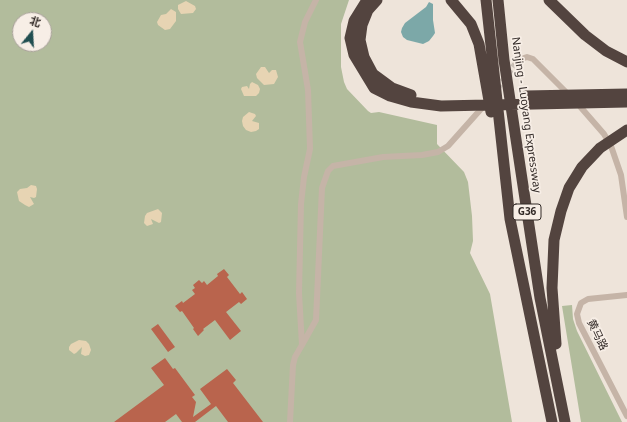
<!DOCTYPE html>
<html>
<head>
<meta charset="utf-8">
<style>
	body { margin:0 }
	#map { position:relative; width:627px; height:422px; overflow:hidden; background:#eee4da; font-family:"Noto Sans","Noto Sans SC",sans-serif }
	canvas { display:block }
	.north { position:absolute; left:12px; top:12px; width:40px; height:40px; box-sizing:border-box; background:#f7eee6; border:1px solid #a8a09a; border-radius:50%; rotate:18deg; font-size:11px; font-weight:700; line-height:16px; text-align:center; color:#322a27 }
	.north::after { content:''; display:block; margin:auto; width:14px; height:18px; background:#214e50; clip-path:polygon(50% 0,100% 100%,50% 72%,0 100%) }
</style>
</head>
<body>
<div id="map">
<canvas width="627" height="422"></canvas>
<div class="north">北</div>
</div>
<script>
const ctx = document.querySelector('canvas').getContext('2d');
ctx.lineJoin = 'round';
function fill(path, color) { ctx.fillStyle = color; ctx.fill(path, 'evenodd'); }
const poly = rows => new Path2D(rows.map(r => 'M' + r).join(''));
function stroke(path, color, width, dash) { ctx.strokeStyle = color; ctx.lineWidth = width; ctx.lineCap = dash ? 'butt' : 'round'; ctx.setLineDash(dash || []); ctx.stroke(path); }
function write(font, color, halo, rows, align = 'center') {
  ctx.font = font + ' "Noto Sans","Noto Sans SC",sans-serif'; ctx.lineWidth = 3.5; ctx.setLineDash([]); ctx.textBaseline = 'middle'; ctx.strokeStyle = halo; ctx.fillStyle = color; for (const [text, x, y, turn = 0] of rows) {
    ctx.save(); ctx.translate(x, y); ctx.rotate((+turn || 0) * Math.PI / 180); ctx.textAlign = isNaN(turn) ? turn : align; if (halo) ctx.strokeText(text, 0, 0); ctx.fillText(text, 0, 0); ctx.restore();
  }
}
fill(poly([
	[0,0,349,0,341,24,341,67,344,82,347,89,368,111,371,113,379,112,437,125,437,144,464,172,468,182,472,216,473,241,470,253,490,294,512,422,0,422],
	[20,20,44,20,44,44,20,44],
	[572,305,573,319,577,331,622,422,581,422,562,306]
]), '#b2bc9c');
fill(poly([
	[186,1,195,6,196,9,193,13,181,14,178,9,178,5],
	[171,9,176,12,176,21,170,29,165,30,158,25,157,22,161,15,166,14],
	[261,67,265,67,269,73,272,70,276,70,278,77,274,84,264,85,257,78,256,74],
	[252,82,258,85,260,89,259,93,256,96,244,96,241,89,242,87,247,86,249,89,250,84],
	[249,112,255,114,256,116,252,121,259,123,259,129,256,131,251,132,246,130,243,126,242,121,243,117],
	[31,185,36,186,37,189,36,197,34,198,30,197,34,204,29,207,25,205,19,201,17,192,20,189,27,188],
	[158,209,162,213,161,222,159,223,151,219,153,224,147,226,144,223,145,216,147,213],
	[79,340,86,341,89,344,91,350,89,355,85,356,81,354,82,347,76,353,74,354,69,350,69,347,71,344]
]), '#e7d4b3');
fill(poly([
	[429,2,433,4,433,20,435,33,433,36,429,41,423,44,407,40,403,37,401,32,402,28,405,23,426,7]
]), '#7ca8a8');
fill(poly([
	[224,269,229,275,227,277,240,294,242,292,247,299,241,304,239,302,226,312,241,331,230,340,215,320,203,329,204,330,198,336,193,329,194,328,182,311,180,312,175,306,182,301,183,303,195,294,192,290,195,288,193,285,199,280,202,283,204,281,207,285,218,276,217,274],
	[158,324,175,347,168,352,151,329],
	[165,358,173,369,175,368,195,395,192,397,196,402,193,417,211,404,200,389,227,369,236,380,233,383,263,422,228,422,216,406,195,422,182,422,176,414,165,422,114,422,164,385,151,368]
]), '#b9644d');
stroke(poly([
	[497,89,516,63]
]), '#c8bfb6', 6, [6, 3]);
stroke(poly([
	[516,63,521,59,527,57,533,59,569,95],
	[577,103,604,134,611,146,621,175,627,217],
	[627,295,588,299,581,303,577,314,579,323,627,416],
	[302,345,316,320,322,188,328,171,333,166,383,157,422,155,438,152,448,146,481,109],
	[290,422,293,365,295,357,302,345,299,293,301,204,304,177,310,149,308,90,300,42,305,22,316,0]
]), '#c5b4a7', 6);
stroke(poly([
	[367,0,354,21,350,38,354,55,374,88,390,96,411,102,441,106,627,102],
	[377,0,368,10,362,25,360,40,364,57,373,74,392,88,411,95],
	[451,0,471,24,479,44,491,112],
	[486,0,510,219,552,422],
	[498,0,504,60,540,298,565,422],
	[549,0,585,35,606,51,627,62],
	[526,96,627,94],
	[556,344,552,288,554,240,561,211,569,188,582,167,600,148,627,130]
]), '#53443f', 11);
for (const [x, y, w] of [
	[527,212,28]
]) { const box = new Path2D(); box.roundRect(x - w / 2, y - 8, w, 16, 3); ctx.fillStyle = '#f7eee6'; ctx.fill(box); stroke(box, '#322a27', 1); }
write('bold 10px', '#322a27', null, [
	["G36",527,212]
]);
write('11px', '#322a27', '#f7eee6', [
	["Nanjing - Luoyang Expressway",526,115,82],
	["黄马路",597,335,64]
]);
</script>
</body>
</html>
